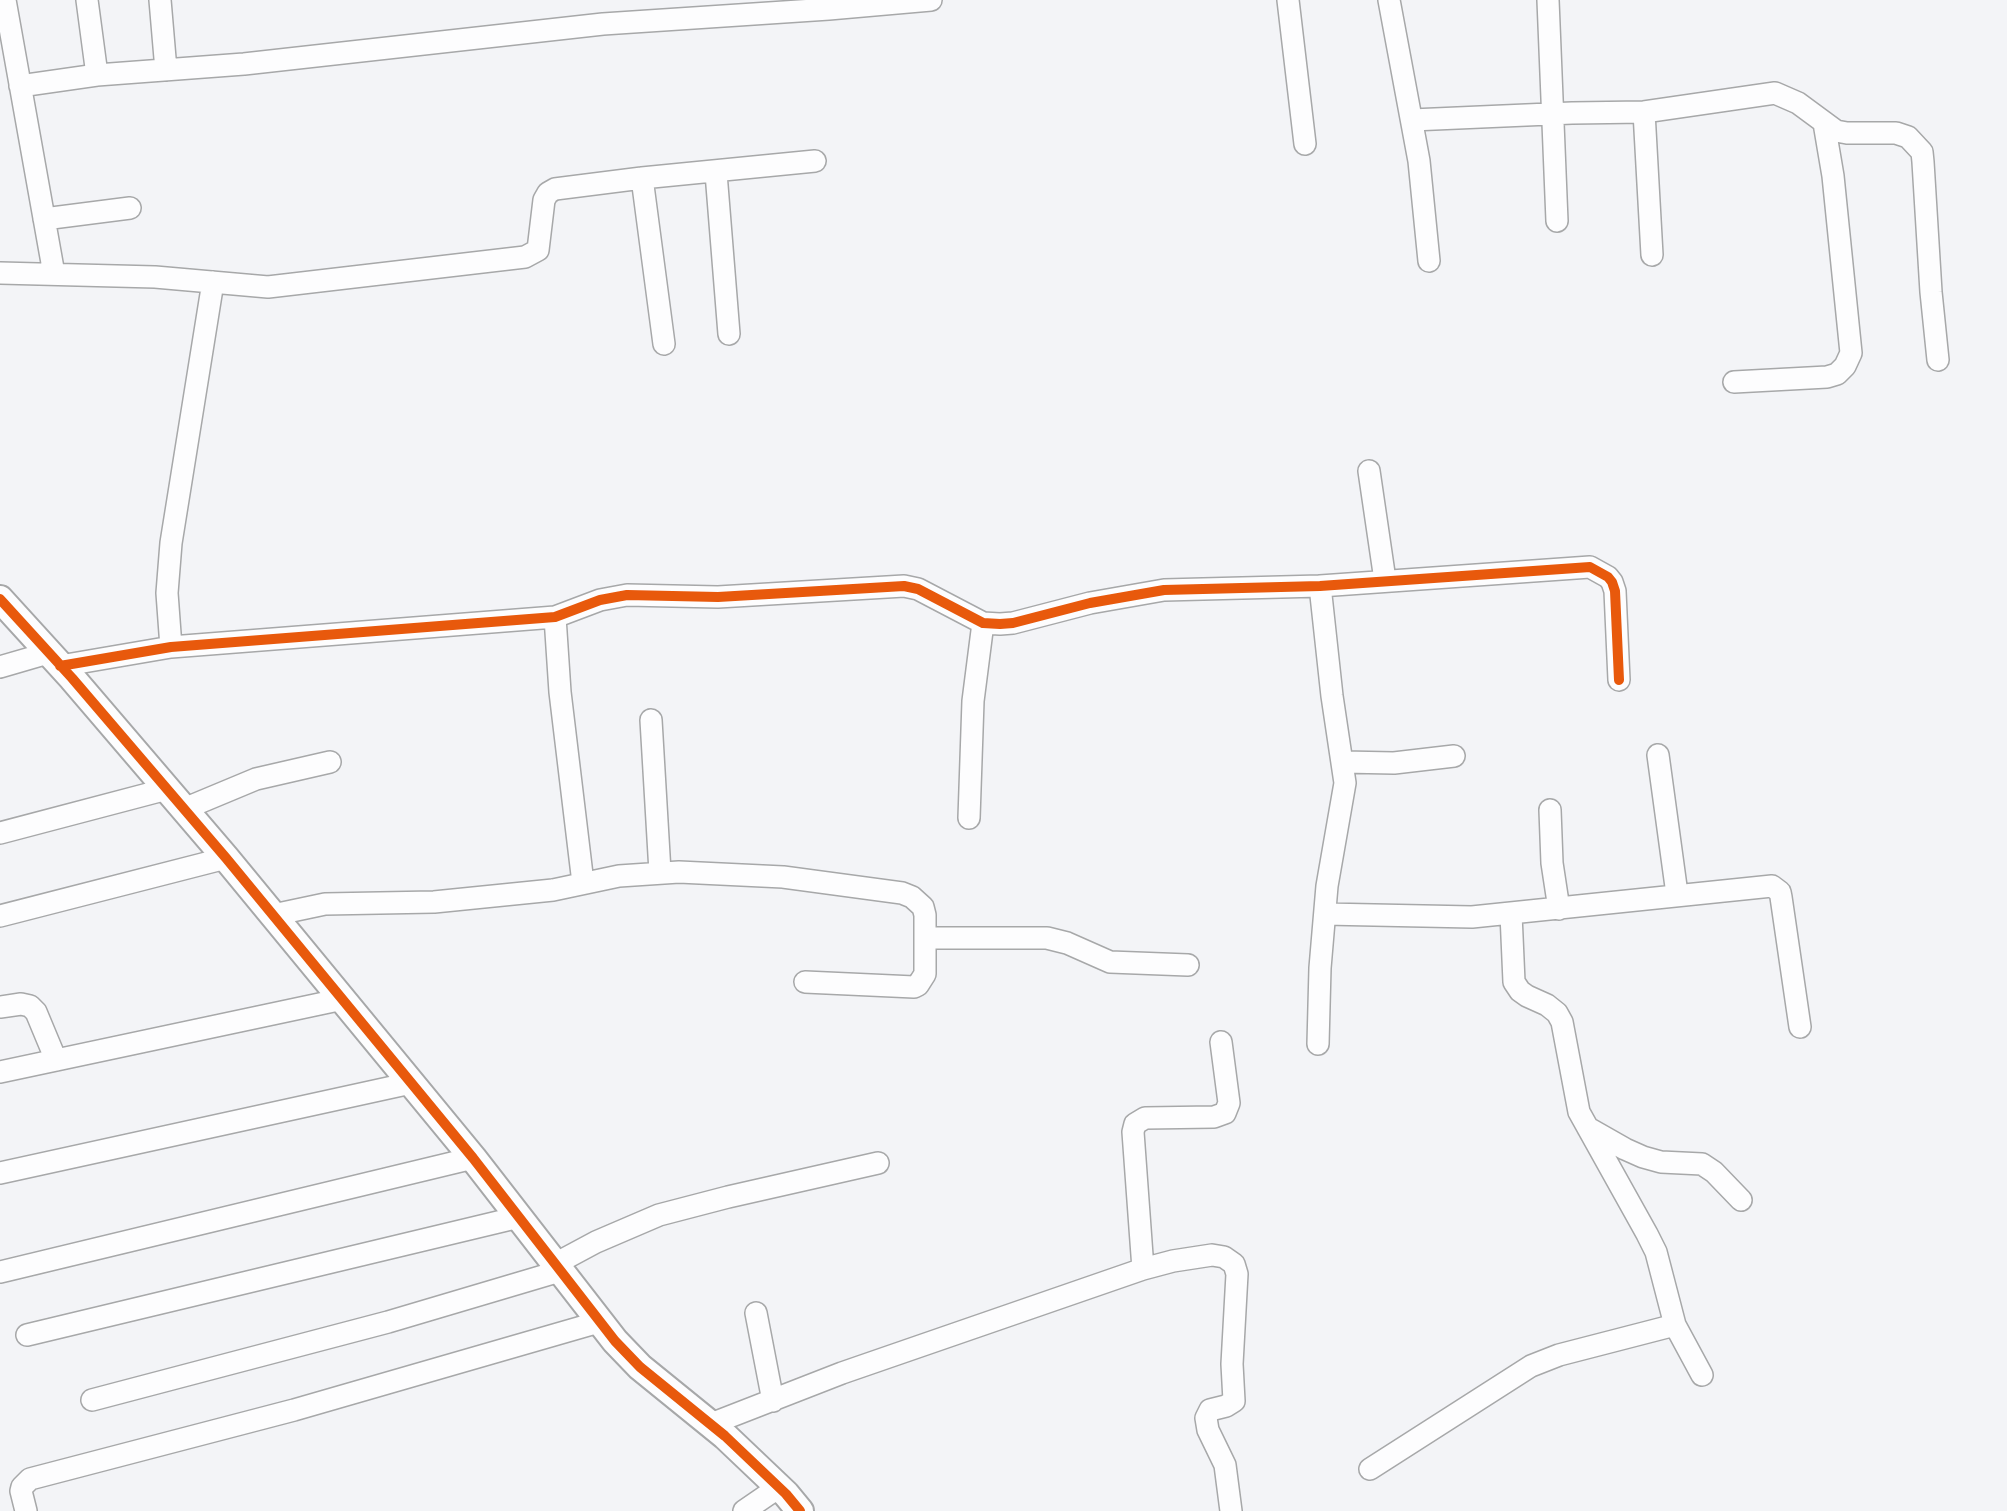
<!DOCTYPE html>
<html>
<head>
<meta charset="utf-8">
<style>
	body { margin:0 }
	canvas { display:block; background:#f3f4f7 }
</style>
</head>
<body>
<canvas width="2007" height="1511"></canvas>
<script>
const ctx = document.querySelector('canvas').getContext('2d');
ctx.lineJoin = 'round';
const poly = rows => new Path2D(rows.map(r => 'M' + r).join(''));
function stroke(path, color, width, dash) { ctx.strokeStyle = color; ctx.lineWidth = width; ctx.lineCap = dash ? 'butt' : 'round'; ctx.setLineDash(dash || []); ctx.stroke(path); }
const minor = poly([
	[5,0,54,274],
	[87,0,97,75],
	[160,0,166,70],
	[1288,0,1305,144],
	[1389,0,1419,161,1429,261],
	[1548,0,1557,221],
	[20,86,97,75,244,64,603,24,829,9,931,0],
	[1644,112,1652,255],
	[1412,120,1572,113,1644,112,1775,93,1798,103,1836,131,1847,133,1896,133,1908,137,1922,152,1923,162,1931,292,1938,360],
	[716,173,729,334],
	[642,178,664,344],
	[44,219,130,208],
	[0,273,155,277,268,287,525,257,538,250,544,200,548,193,555,189,642,178,815,161],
	[1734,382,1827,377,1837,374,1845,366,1851,353,1833,176,1824,123],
	[1369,471,1385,580],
	[555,617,560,692,583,883],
	[171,647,167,593,171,543,213,282],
	[60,666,171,647,555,617,600,600,627,595,718,597,904,586,918,589,983,623,1000,624,1013,623,1090,603,1164,590,1320,586,1590,567,1608,577,1612,582,1615,591,1619,680],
	[0,667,48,653],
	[651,720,660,872],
	[1658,755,1677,894],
	[1343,762,1394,763,1454,756],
	[184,809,256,779,330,762],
	[1550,810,1552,863,1559,909],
	[969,818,973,701,983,623],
	[0,833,167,789],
	[1325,914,1472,917,1772,886,1780,892,1781,897,1800,1027],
	[1511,914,1514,982,1520,991,1527,996,1547,1005,1557,1013,1562,1022,1579,1112,1647,1234,1656,1252,1675,1325,1702,1375],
	[273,915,325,904,434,902,553,890,619,876,679,872,783,877,902,893,912,897,923,907,925,915,925,974,918,985,914,987,805,982],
	[0,916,226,858],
	[926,938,1047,938,1067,943,1110,962,1188,965],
	[0,1007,21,1004,30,1006,36,1012,56,1060],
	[1318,1044,1320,968,1327,886,1345,783,1332,696,1320,586],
	[0,1072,343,999],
	[1588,1128,1625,1149,1643,1157,1661,1162,1702,1164,1714,1172,1741,1200],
	[0,1173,411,1083],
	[555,1264,596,1242,659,1215,728,1197,878,1163],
	[1143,1269,1133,1132,1135,1124,1145,1118,1214,1117,1225,1113,1229,1103,1221,1042],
	[0,1272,473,1158],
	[756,1313,773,1401],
	[27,1335,519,1217],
	[92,1400,388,1322,560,1271],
	[711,1424,842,1373,1143,1269,1173,1261,1212,1255,1224,1257,1234,1264,1237,1274,1232,1364,1234,1401,1226,1406,1210,1410,1206,1418,1208,1430,1225,1465,1231,1511],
	[1370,1469,1531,1366,1559,1355,1675,1325],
	[26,1511,21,1491,22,1487,30,1479,294,1410,599,1322],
	[744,1511,779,1487]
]);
const tertiary = poly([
	[0,599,72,678,226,858,473,1158,615,1341,640,1367,725,1436,786,1494,800,1511]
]);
stroke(minor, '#a7a8a9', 24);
stroke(tertiary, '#a7a8a9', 30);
stroke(minor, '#fdfdfe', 21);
stroke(tertiary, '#fdfdfe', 26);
stroke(poly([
	[0,599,72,678,226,858,473,1158,615,1341,640,1367,725,1436,786,1494,800,1511],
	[60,666,171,647,555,617,600,600,627,595,718,597,904,586,918,589,983,623,1000,624,1013,623,1090,603,1164,590,1320,586,1590,567,1608,577,1612,582,1615,591,1619,680]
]), '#e8590c', 10);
</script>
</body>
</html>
